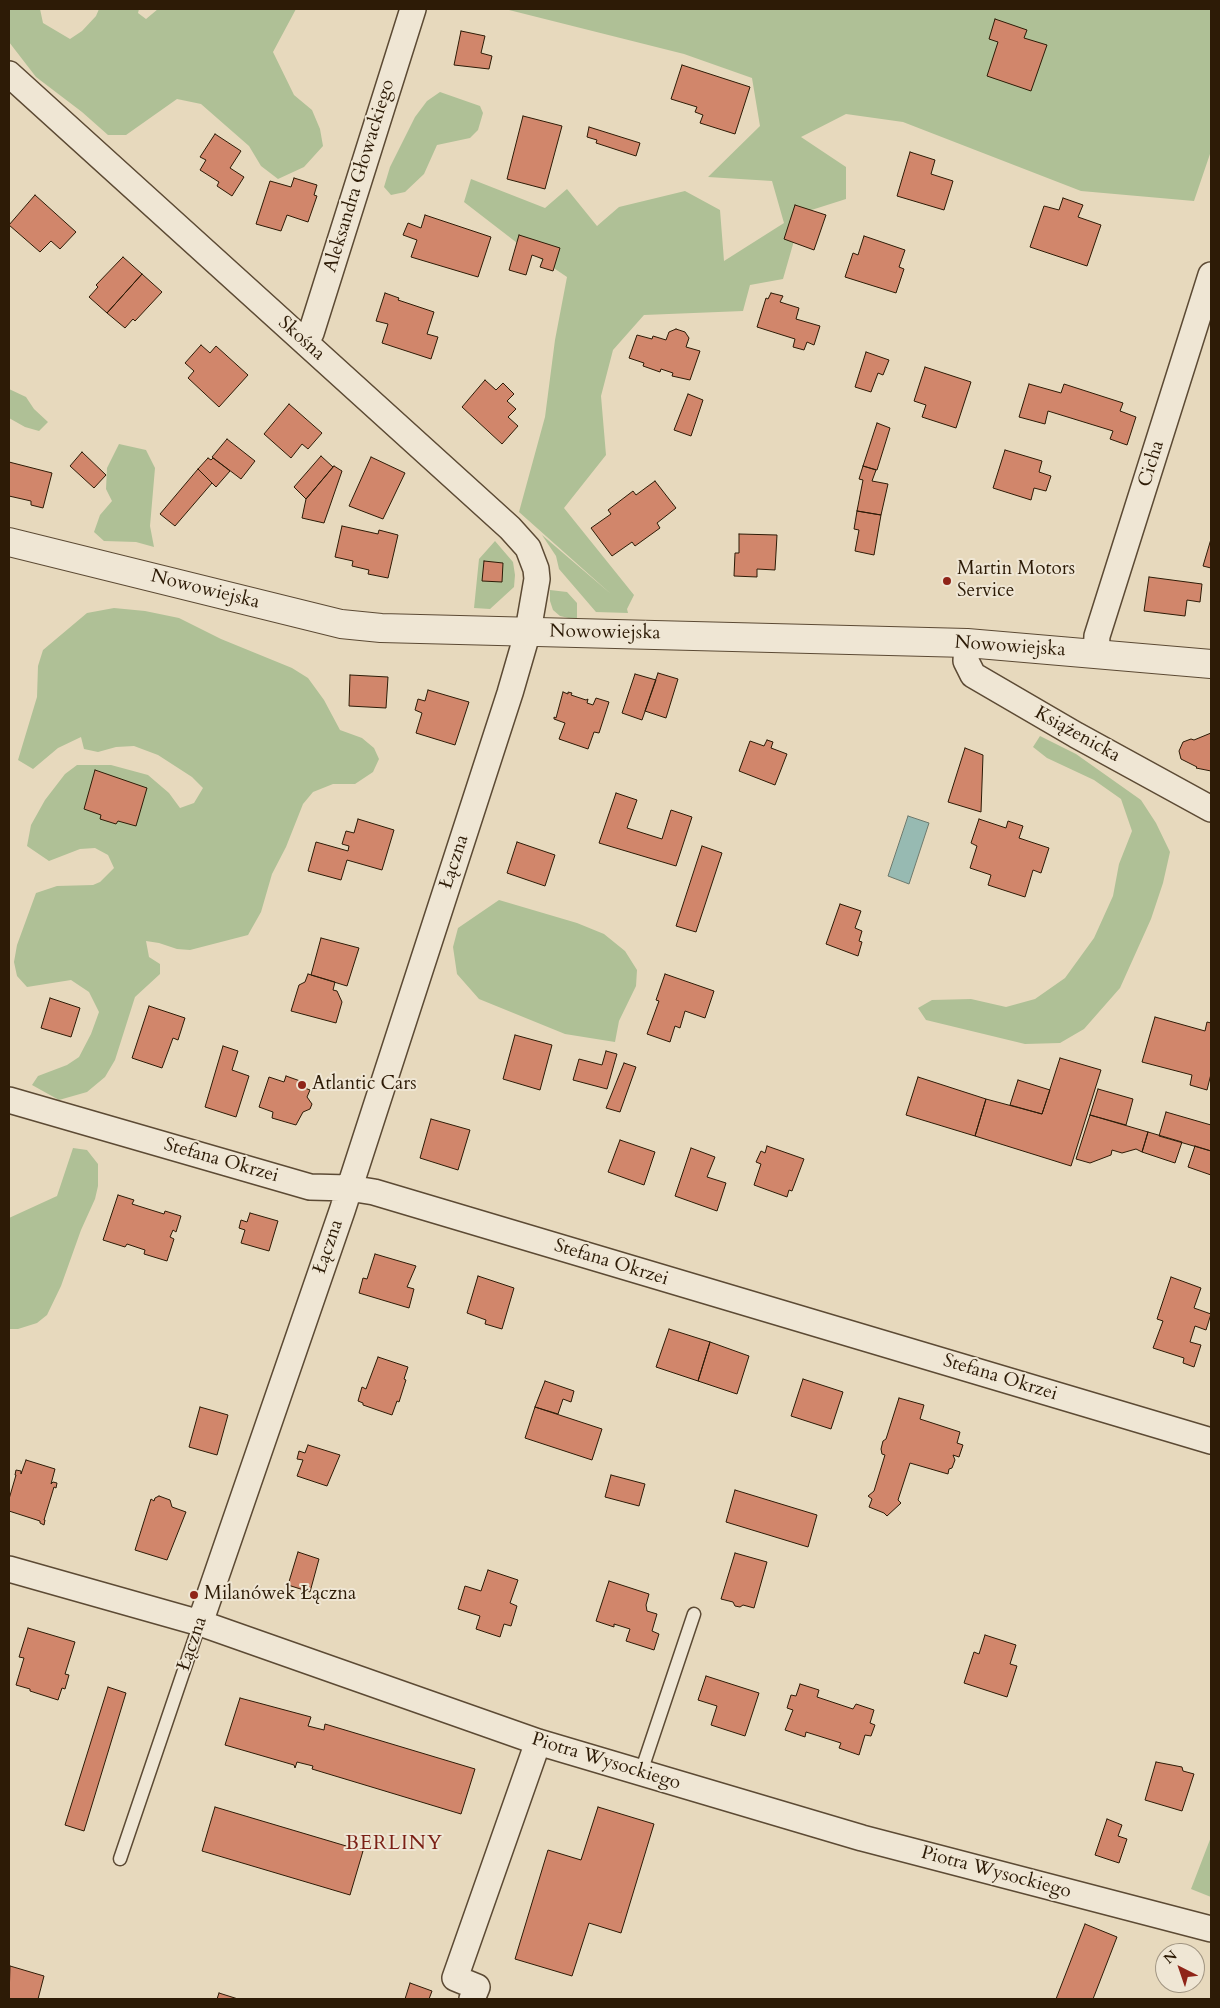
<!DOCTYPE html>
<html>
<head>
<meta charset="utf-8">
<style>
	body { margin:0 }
	#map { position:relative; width:1220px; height:2008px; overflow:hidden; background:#e7d9bd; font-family:Cardo,serif }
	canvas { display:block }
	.frame { position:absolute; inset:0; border:10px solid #2d1b06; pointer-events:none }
	.north { position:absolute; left:1155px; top:1943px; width:50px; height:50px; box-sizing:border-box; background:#efe6d4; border:1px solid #a19582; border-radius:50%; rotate:319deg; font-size:14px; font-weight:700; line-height:20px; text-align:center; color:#2d1b06 }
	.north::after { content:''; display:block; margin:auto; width:18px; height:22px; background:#8f2418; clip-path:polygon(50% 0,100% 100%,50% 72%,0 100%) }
</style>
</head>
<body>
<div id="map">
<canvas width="1220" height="2008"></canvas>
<div class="frame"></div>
<div class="north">N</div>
</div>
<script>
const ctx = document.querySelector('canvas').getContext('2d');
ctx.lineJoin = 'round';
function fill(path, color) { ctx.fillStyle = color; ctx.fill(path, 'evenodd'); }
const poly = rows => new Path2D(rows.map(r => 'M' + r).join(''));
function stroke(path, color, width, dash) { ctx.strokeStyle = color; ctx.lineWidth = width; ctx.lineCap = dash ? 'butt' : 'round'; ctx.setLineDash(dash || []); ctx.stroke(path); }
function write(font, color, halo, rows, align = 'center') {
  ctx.font = font + ' Cardo,serif'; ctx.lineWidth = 4; ctx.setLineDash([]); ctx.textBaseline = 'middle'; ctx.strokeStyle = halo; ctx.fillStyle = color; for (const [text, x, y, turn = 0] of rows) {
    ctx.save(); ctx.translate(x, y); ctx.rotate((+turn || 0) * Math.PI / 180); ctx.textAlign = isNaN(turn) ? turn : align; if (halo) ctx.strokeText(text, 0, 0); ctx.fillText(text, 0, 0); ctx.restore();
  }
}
fill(poly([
	[9,9,40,9,43,23,70,39,82,31,96,16,99,9,139,9,138,13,146,19,158,9,296,9,273,52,294,95,312,110,320,129,323,146,304,167,278,179,261,166,249,146,201,104,177,99,126,135,108,135,82,112,36,77,9,42],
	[505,9,1211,9,1211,151,1194,201,1081,191,903,122,846,114,801,137,846,167,846,199,802,213,783,279,750,285,743,311,644,315,613,350,601,396,606,455,564,508,634,595,627,609,628,613,596,612,559,569,556,556,542,535,611,594,519,512,545,417,555,340,567,277,521,246,464,202,471,179,545,208,567,189,597,226,619,207,685,191,720,210,724,261,784,223,772,181,708,177,760,126,752,78,684,54],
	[440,92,480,106,483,113,478,130,470,138,437,145,424,174,405,192,391,195,384,187,390,167,415,117,427,101],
	[9,389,26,397,34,409,48,422,39,431,25,427,9,418],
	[119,444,146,450,155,468,150,526,154,547,136,542,104,541,94,532,100,515,112,501,106,489,107,468],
	[495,541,513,562,515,575,514,587,490,609,474,608,479,559],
	[550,590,567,592,577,603,577,620,560,616,553,610,550,601],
	[114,608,145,611,179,618,221,639,292,668,308,678,324,700,340,730,362,738,374,748,379,759,373,772,355,784,333,784,313,792,303,804,286,847,272,874,261,912,248,935,190,950,177,949,159,943,146,941,149,957,160,964,160,974,135,997,115,1060,105,1077,87,1092,59,1100,32,1085,38,1076,67,1065,79,1057,91,1034,99,1012,89,992,71,980,27,987,17,976,14,962,17,945,36,893,57,886,93,885,100,882,114,868,108,855,95,848,80,849,49,861,27,846,31,825,45,800,65,774,77,765,111,765,148,775,169,793,180,808,194,803,203,788,192,777,158,755,134,746,116,747,98,752,84,749,81,737,58,748,33,769,18,760,37,697,38,666,43,650,87,613],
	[1040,736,1076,754,1141,800,1156,823,1170,852,1163,883,1151,919,1120,988,1084,1029,1060,1043,1025,1044,926,1020,918,1008,932,1000,971,999,1006,1007,1035,999,1065,978,1094,938,1113,896,1119,864,1132,831,1121,799,1094,780,1047,758,1033,747],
	[499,900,577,923,604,934,625,951,637,970,636,986,619,1021,615,1042,565,1034,479,999,457,974,453,947,458,928],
	[73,1148,87,1150,98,1164,98,1186,95,1199,81,1230,61,1286,47,1315,37,1323,18,1329,9,1329,9,1218,57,1196],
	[1211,1837,1211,1897,1191,1889]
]), '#afc096');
const water = poly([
	[908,816,929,823,909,884,888,876,908,816]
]);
fill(water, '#97bab2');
stroke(water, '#6d7a6d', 1);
const building = poly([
	[995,19,1027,30,1024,38,1047,45,1031,91,987,76,998,42,989,39,995,19],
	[461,31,485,36,481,53,492,56,489,69,454,65,461,31],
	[682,65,750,87,735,134,700,123,703,115,695,112,697,107,671,99,682,65],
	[523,116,562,126,545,189,507,179,523,116],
	[589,127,640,143,636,156,596,143,597,140,587,137,589,127],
	[215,134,241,151,230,168,244,177,232,196,217,186,219,182,200,170,206,160,200,157,215,134],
	[910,152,935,160,931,174,953,181,944,210,897,196,910,152],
	[294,178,317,185,314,195,317,196,308,222,287,215,281,231,256,224,270,181,291,187,294,178],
	[35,195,76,232,60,249,51,241,40,252,9,225,35,195],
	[1063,198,1083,205,1078,217,1101,225,1087,266,1030,247,1044,206,1059,210,1063,198],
	[795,205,826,215,814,250,784,239,795,205],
	[425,215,491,237,478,277,411,257,417,240,403,235,408,223,421,228,425,215],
	[519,235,560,248,553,271,540,267,543,259,532,255,526,275,509,270,519,235],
	[864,236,905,250,899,267,904,269,896,293,845,277,853,253,858,255,864,236],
	[123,257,142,274,107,313,89,297,98,287,96,285,123,257],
	[142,274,162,292,135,321,133,319,125,328,107,313,142,274],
	[385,293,399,298,398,300,434,312,427,334,438,337,431,359,382,343,388,324,376,321,385,293],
	[771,293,783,296,780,302,799,308,796,319,820,326,814,345,807,342,804,350,793,347,795,339,757,327,766,298,768,299,771,293],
	[676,329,685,332,689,338,686,347,700,351,690,380,672,376,673,373,661,369,660,372,643,366,644,363,629,358,637,335,652,339,653,336,666,340,669,332,676,329],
	[201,345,210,353,216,346,248,375,219,407,188,378,194,371,185,363,201,345],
	[866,352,889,360,883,375,878,373,871,392,855,387,866,352],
	[925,367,971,382,956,428,922,417,926,405,914,401,925,367],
	[485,380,496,390,503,383,514,394,507,401,516,409,508,417,518,426,502,444,462,407,485,380],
	[1029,384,1061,393,1064,384,1123,403,1120,411,1136,417,1127,445,1110,439,1113,431,1048,411,1045,424,1019,417,1029,384],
	[688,394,703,400,691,436,674,430,688,394],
	[289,404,322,433,308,449,302,444,291,458,264,434,289,404],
	[877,423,890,428,877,470,863,466,877,423],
	[227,439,255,461,241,479,212,457,227,439],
	[1005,450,1042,461,1039,472,1051,476,1046,491,1034,488,1031,500,993,488,1005,450],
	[82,452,106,475,94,488,70,466,82,452],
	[321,456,333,467,306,499,294,487,321,456],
	[371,457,405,473,383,519,349,506,371,457],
	[208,458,211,460,213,458,230,471,216,487,198,469,208,458],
	[9,462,52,473,43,508,31,505,31,501,9,496,9,462],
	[334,466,342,471,324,523,302,518,306,499,334,466],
	[863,466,876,470,872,481,888,484,881,515,857,511,863,480,859,479,863,466],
	[198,469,212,483,175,526,160,514,198,469],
	[655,481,676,508,657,523,660,528,635,546,632,542,612,556,591,528,611,514,608,510,633,491,636,495,655,481],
	[857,511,881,515,874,555,855,551,859,530,854,529,857,511],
	[342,526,378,534,379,530,398,535,388,578,368,574,369,570,352,566,353,561,335,557,342,526],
	[739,534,777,535,775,570,757,569,757,577,734,576,735,553,739,553,739,534],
	[1211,539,1211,568,1203,566,1211,539],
	[484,561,503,563,502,582,482,581,484,561],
	[1149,577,1202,584,1200,602,1187,600,1185,616,1144,611,1149,577],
	[658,673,678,679,666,718,645,711,658,673],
	[635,674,656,680,642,720,622,713,635,674],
	[350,675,388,677,386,708,349,706,350,675],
	[428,690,469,702,455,745,416,733,422,713,415,710,418,699,425,701,428,690],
	[563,692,568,694,568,692,572,693,571,695,586,700,588,699,587,703,593,705,596,698,609,702,599,733,594,732,588,749,559,739,565,723,554,719,554,717,556,718,563,692],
	[1211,733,1211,771,1196,768,1197,767,1181,759,1179,751,1183,742,1191,739,1194,740,1211,733],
	[767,740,773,742,771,748,787,754,775,785,739,771,750,741,764,746,767,740],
	[965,748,983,755,981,812,948,802,965,748],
	[95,770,147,788,136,826,118,821,116,824,100,819,101,815,84,809,95,770],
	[616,793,637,800,627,828,662,839,671,810,692,817,676,866,599,843,616,793],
	[358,819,394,830,382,870,347,860,341,880,308,871,316,842,348,851,349,846,342,844,346,831,354,833,358,819],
	[979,819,1006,828,1008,821,1023,826,1019,838,1049,848,1041,873,1033,870,1025,897,988,885,991,875,970,868,977,846,971,843,979,819],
	[517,842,555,855,545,886,507,873,517,842],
	[702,846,722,853,696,932,676,926,702,846],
	[840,904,861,911,855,928,862,931,859,941,862,942,858,956,826,944,840,904],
	[321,938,359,948,347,986,311,975,321,938],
	[308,974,335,982,333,990,337,991,342,1002,336,1023,291,1011,299,985,305,982,308,974],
	[665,974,714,991,705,1018,685,1011,680,1028,675,1026,670,1042,647,1034,659,1001,656,1000,665,974],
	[50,998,80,1008,71,1037,41,1028,50,998],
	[149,1006,185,1018,178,1040,173,1038,162,1068,132,1058,149,1006],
	[1155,1017,1205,1031,1207,1022,1211,1023,1211,1074,1207,1090,1190,1085,1192,1075,1142,1062,1155,1017],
	[515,1035,552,1045,540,1090,503,1079,515,1035],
	[223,1046,238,1051,232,1070,249,1076,236,1117,205,1107,223,1046],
	[606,1051,617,1054,607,1089,573,1080,579,1059,602,1065,606,1051],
	[1060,1058,1101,1070,1071,1166,975,1136,986,1099,1042,1114,1060,1058],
	[624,1063,636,1067,620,1112,606,1108,624,1063],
	[286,1076,303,1082,302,1087,310,1090,307,1097,312,1104,310,1109,303,1112,296,1125,272,1118,273,1112,259,1107,269,1077,284,1082,286,1076],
	[918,1077,986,1099,975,1136,906,1115,918,1077],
	[1018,1080,1050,1090,1042,1114,1010,1105,1018,1080],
	[1098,1089,1133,1099,1126,1125,1090,1115,1098,1089],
	[1166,1112,1211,1125,1211,1151,1159,1136,1166,1112],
	[1090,1115,1148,1132,1142,1152,1136,1149,1122,1153,1112,1150,1111,1155,1090,1163,1076,1159,1090,1115],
	[431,1119,470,1130,458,1170,420,1158,431,1119],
	[1148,1132,1182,1142,1175,1163,1142,1152,1148,1132],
	[620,1140,655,1152,644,1185,608,1172,620,1140],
	[767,1146,804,1159,792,1191,789,1190,787,1197,754,1185,761,1164,756,1162,761,1151,765,1153,767,1146],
	[1195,1146,1211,1151,1211,1175,1188,1167,1195,1146],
	[691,1148,715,1157,707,1177,726,1183,717,1211,675,1196,691,1148],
	[118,1195,134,1200,132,1204,164,1214,165,1211,181,1216,176,1232,173,1230,170,1237,174,1239,167,1261,144,1254,145,1250,127,1244,125,1247,103,1240,118,1195],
	[250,1213,278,1221,269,1251,241,1243,245,1230,239,1228,241,1220,247,1222,250,1213],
	[375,1254,416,1266,407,1287,414,1289,409,1308,359,1293,363,1278,367,1279,375,1254],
	[478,1276,514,1288,502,1329,485,1324,486,1320,467,1313,478,1276],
	[1171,1277,1201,1288,1194,1308,1211,1314,1206,1330,1195,1326,1190,1342,1201,1345,1194,1367,1183,1363,1184,1358,1153,1348,1163,1321,1157,1319,1171,1277],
	[669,1329,710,1342,698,1381,656,1367,669,1329],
	[710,1342,749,1356,737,1394,698,1381,710,1342],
	[378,1357,408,1367,404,1379,406,1380,399,1402,397,1401,392,1415,363,1405,363,1403,358,1401,362,1387,366,1389,378,1357],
	[803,1379,843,1392,831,1429,791,1416,803,1379],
	[545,1381,574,1391,571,1402,563,1399,558,1414,535,1407,545,1381],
	[899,1398,924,1405,920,1419,960,1432,957,1443,963,1445,959,1457,953,1455,955,1460,952,1468,949,1469,948,1474,910,1463,898,1500,901,1503,887,1516,884,1513,869,1507,872,1499,868,1496,874,1491,885,1455,882,1454,881,1449,883,1441,886,1439,899,1398],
	[200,1407,228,1415,217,1455,189,1447,200,1407],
	[535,1407,602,1429,592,1460,525,1438,535,1407],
	[308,1445,340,1455,327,1486,297,1476,303,1460,297,1459,299,1451,305,1453,308,1445],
	[26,1460,55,1469,51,1484,53,1482,57,1483,56,1488,54,1487,44,1520,45,1520,44,1525,40,1523,40,1521,9,1511,9,1499,16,1475,15,1475,16,1470,21,1471,21,1474,26,1460],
	[611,1475,645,1484,639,1506,605,1497,611,1475],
	[735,1490,817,1515,808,1547,726,1522,735,1490],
	[159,1496,170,1500,172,1507,186,1512,167,1560,135,1550,151,1499,154,1501,155,1498,159,1496],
	[298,1552,319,1559,310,1592,288,1585,298,1552],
	[735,1553,767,1562,754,1608,743,1605,740,1607,735,1606,733,1602,721,1599,735,1553],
	[488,1570,518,1580,510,1603,517,1606,511,1626,504,1624,500,1637,476,1629,480,1616,458,1609,465,1586,481,1591,488,1570],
	[609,1581,649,1594,646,1605,647,1611,657,1614,652,1631,659,1634,654,1650,626,1641,630,1629,614,1624,614,1627,596,1621,609,1581],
	[28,1628,75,1642,65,1674,69,1675,65,1689,62,1688,58,1700,30,1691,30,1689,16,1685,24,1658,19,1657,28,1628],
	[985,1635,1016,1645,1010,1664,1017,1666,1007,1697,964,1683,974,1652,979,1654,985,1635],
	[706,1676,759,1693,745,1736,711,1725,717,1706,698,1700,706,1676],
	[800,1684,819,1690,817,1697,853,1709,856,1704,874,1710,870,1723,875,1725,871,1736,865,1735,859,1755,839,1748,841,1743,806,1732,805,1737,785,1730,793,1710,787,1708,791,1695,796,1696,800,1684],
	[108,1687,126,1693,84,1831,65,1825,108,1687],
	[240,1698,311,1717,308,1726,324,1730,325,1724,475,1769,461,1814,312,1769,313,1766,297,1762,295,1768,294,1765,225,1745,240,1698],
	[1156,1762,1182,1767,1183,1771,1194,1774,1182,1811,1145,1800,1156,1762],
	[215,1807,363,1851,350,1895,202,1851,215,1807],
	[598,1807,654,1824,621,1933,589,1923,572,1976,515,1959,548,1850,581,1860,598,1807],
	[1107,1819,1122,1825,1118,1836,1127,1839,1119,1863,1095,1855,1107,1819],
	[1085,1924,1117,1937,1093,1999,1056,1999,1085,1924],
	[10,1966,44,1976,38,1999,9,1999,10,1966],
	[410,1983,432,1991,429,1999,405,1999,410,1983],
	[219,1993,238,1999,217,1999,219,1993]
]);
fill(building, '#d1866b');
stroke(building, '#2d1b06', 1);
const service = poly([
	[641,1772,694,1614],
	[120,1859,200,1623]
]);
const minor = poly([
	[9,74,510,528,528,548,536,569,537,579,528,631,510,693,342,1211,200,1623],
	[304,341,311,333,413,9],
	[967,643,966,661,973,675,1076,735,1211,809],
	[1096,654,1097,636,1211,275],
	[9,1100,310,1187,349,1188,374,1192,1211,1441],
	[9,1569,200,1623,538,1742,862,1838,1211,1929],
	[472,1999,477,1987,455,1978,538,1742]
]);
const tertiary = poly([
	[9,542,341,624,381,628,967,643,1211,664]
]);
stroke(service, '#5c4a34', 15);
stroke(minor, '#5c4a34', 28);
stroke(tertiary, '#5c4a34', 30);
stroke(service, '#efe6d4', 12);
stroke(minor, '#efe6d4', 25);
stroke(tertiary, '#efe6d4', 28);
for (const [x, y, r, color] of [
	[947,581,5,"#8f2418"],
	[302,1085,5,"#8f2418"],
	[194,1595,5,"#8f2418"]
]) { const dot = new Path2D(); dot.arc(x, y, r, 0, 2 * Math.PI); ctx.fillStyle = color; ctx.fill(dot); stroke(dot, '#efe6d4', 2); }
write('19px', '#2d1b06', '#efe6d4', [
	["Aleksandra Głowackiego",360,176,-73],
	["Skośna",301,339,42],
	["Cicha",1152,464,-73],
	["Nowowiejska",205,590,14],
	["Nowowiejska",605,633,1],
	["Nowowiejska",1010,647,4],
	["Książenicka",1077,735,29],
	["Łączna",455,862,-72],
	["Stefana Okrzei",221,1161,16],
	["Łączna",329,1247,-71],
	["Stefana Okrzei",611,1263,17],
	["Stefana Okrzei",1000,1378,17],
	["Łączna",193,1644,-71],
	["Piotra Wysockiego",606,1762,17],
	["Piotra Wysockiego",996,1873,15]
]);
write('19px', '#2d1b06', '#efe6d4', [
	["Martin Motors",957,570],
	["Service",957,592],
	["Atlantic Cars",312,1085],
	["Milanówek Łączna",204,1595]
], 'left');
ctx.letterSpacing = '1px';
write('20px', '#7a1f14', '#efe6d4', [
	["BERLINY",394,1844]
]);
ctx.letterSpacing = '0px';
</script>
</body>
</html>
